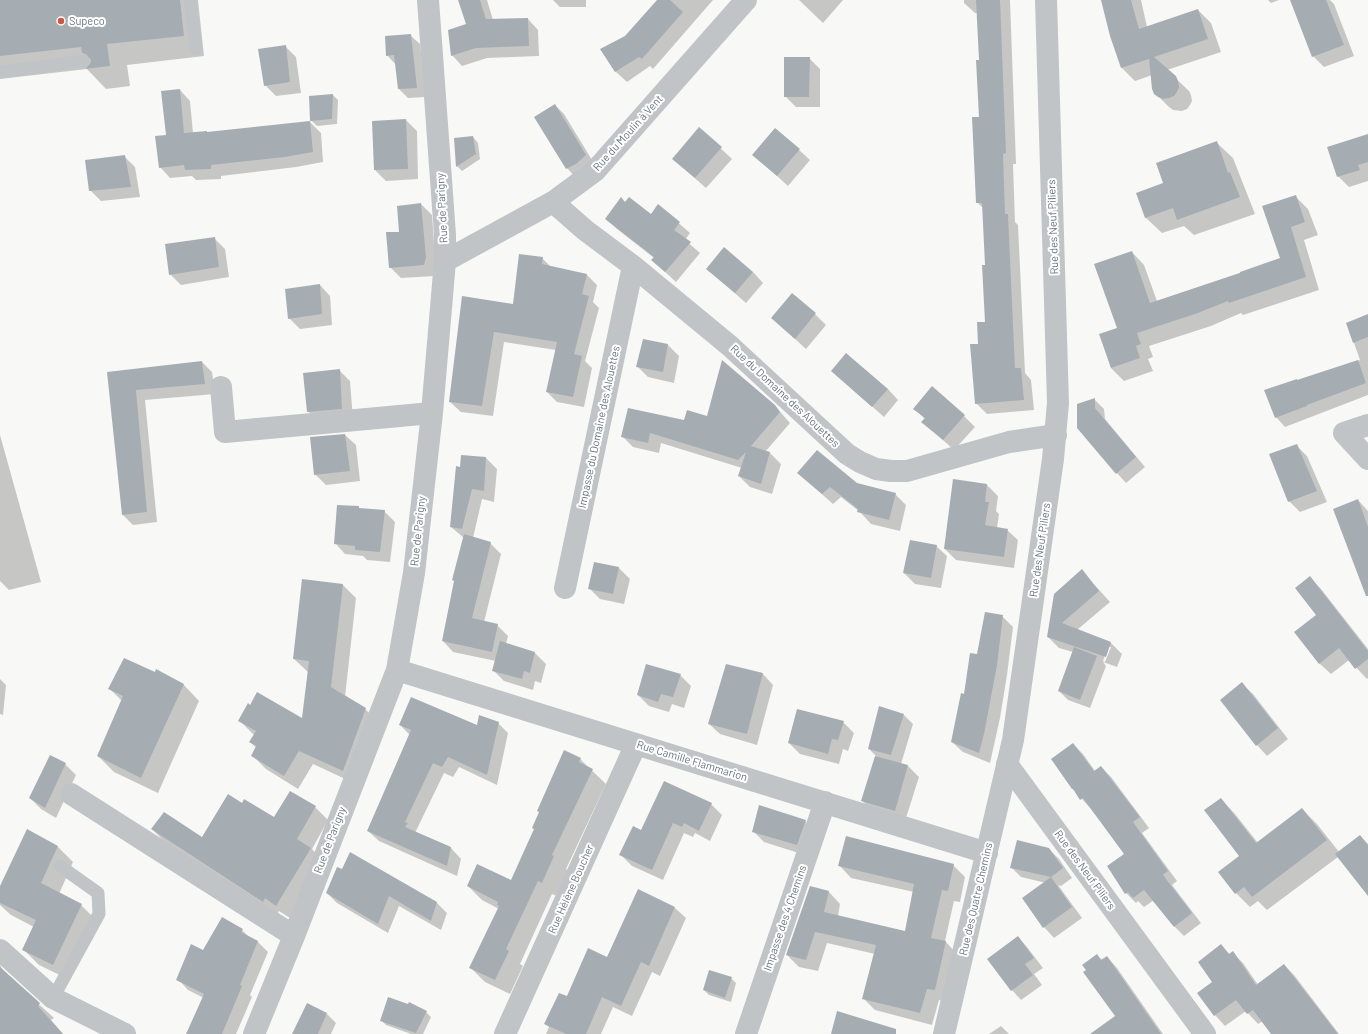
<!DOCTYPE html>
<html>
<head>
<meta charset="utf-8">
<style>
	body { margin:0 }
	canvas { display:block; background:#f8f8f6 }
</style>
</head>
<body>
<canvas width="1368" height="1034"></canvas>
<script>
const ctx = document.querySelector('canvas').getContext('2d');
ctx.lineJoin = 'round';
function fill(path, color) { ctx.fillStyle = color; ctx.fill(path, 'evenodd'); }
const poly = rows => new Path2D(rows.map(r => 'M' + r).join(''));
function stroke(path, color, width, dash) { ctx.strokeStyle = color; ctx.lineWidth = width; ctx.lineCap = dash ? 'butt' : 'round'; ctx.setLineDash(dash || []); ctx.stroke(path); }
function write(font, color, halo, rows, align = 'center') {
  ctx.font = font + ' Barlow,sans-serif'; ctx.lineWidth = 4; ctx.setLineDash([]); ctx.textBaseline = 'middle'; ctx.strokeStyle = halo; ctx.fillStyle = color; for (const [text, x, y, turn = 0] of rows) {
    ctx.save(); ctx.translate(x, y); ctx.rotate((+turn || 0) * Math.PI / 180); ctx.textAlign = isNaN(turn) ? turn : align; if (halo) ctx.strokeText(text, 0, 0); ctx.fillText(text, 0, 0); ctx.restore();
  }
}
fill(poly([
	[0,0,198,0,204,56,127,65,130,86,106,89,87,69,0,79],
	[459,0,487,0,493,20,528,19,538,30,539,56,487,58,462,66,452,55,467,25],
	[553,0,586,0,586,7,560,7],
	[658,0,713,0,653,69,650,66,627,82,616,72,601,50,625,37],
	[799,0,843,0,823,23],
	[964,0,1010,0,1016,164,1013,164,1015,222,1018,225,1025,373,1031,380,1034,410,987,414,976,403,979,345,986,323,986,266,984,209,977,202,980,61,978,13,975,13,964,3],
	[1102,0,1141,0,1147,27,1198,10,1211,23,1221,52,1167,70,1189,91,1191,95,1192,101,1190,105,1187,109,1182,111,1173,110,1169,107,1155,93,1152,75,1135,81,1122,68],
	[1268,0,1279,0,1271,3],
	[1303,0,1330,0,1334,4,1354,56,1324,67,1313,56],
	[410,35,420,44,426,97,408,98,399,89,396,65,387,55],
	[285,46,296,57,301,93,276,96,265,85],
	[809,58,820,69,820,107,796,107,785,96],
	[180,90,190,101,193,133,208,133,310,122,321,133,323,162,296,167,221,176,221,179,196,180,192,176,170,178,160,167],
	[333,95,338,100,337,124,317,126,311,120],
	[555,105,564,114,595,165,576,178,567,168],
	[406,120,417,131,418,179,386,181,375,170,373,122],
	[699,128,732,159,706,188,673,159],
	[776,129,810,160,788,186,754,155],
	[1368,135,1368,181,1349,187,1338,176],
	[473,137,478,143,480,159,462,171,457,166,455,139],
	[1216,142,1233,158,1255,214,1194,235,1184,226,1162,233,1145,217,1165,184],
	[124,156,135,167,140,197,101,201,90,190],
	[1295,196,1308,209,1318,235,1304,240,1319,290,1243,315,1241,313,1211,326,1149,346,1153,357,1148,359,1153,371,1124,381,1111,368,1100,335,1119,328,1132,252,1144,265,1157,301,1281,259],
	[626,203,651,215,658,205,690,233,685,240,700,253,676,282,652,260,654,258,617,229,606,219],
	[421,204,432,215,436,268,435,276,401,278,390,267,400,232],
	[214,238,225,249,229,277,181,285,170,274],
	[542,258,551,267,587,275,597,285,593,302,599,308,585,361,592,368,584,407,557,402,547,392,556,350,504,342,493,416,461,412,450,402,463,297,513,306],
	[707,269,753,272,763,283,746,303],
	[320,285,330,296,332,325,300,329,289,318],
	[815,314,826,325,806,349,772,318],
	[1368,315,1368,395,1285,427,1276,417,1298,381,1360,360,1347,323],
	[644,340,668,345,679,356,674,383,648,377,637,366],
	[202,362,212,372,215,394,145,400,157,522,133,525,123,515,108,373],
	[339,370,350,381,353,419,319,422,308,411],
	[832,371,888,389,898,400,884,417],
	[1095,400,1104,409,1105,419,1145,467,1126,483,1117,473,1078,405],
	[774,405,790,423,765,452,770,453,781,464,772,494,750,487,739,476,742,468,661,443,659,453,633,447,622,436,707,417],
	[915,409,964,416,975,427,954,450,923,422,925,419],
	[0,435,41,582,9,590,0,581],
	[345,435,356,445,360,481,326,485,315,474],
	[1296,445,1307,456,1327,502,1300,512,1289,501],
	[486,458,497,469,494,502,482,499,473,538,490,543,501,554,484,622,497,625,508,636,506,644,535,653,546,664,541,683,535,681,533,690,504,681,493,670,496,661,453,652,443,641,464,538,451,527,461,468],
	[798,473,856,484,895,494,906,505,900,531,871,524,860,512,841,497,833,504],
	[954,480,987,485,998,496,996,511,999,514,997,528,1007,530,1018,540,1014,568,956,560,945,549],
	[1358,500,1368,511,1368,575],
	[358,507,361,509,384,511,395,522,390,562,367,560,363,556,345,554,335,543],
	[936,546,947,556,941,588,915,584,904,573],
	[619,568,630,579,624,604,600,599,589,588],
	[1082,571,1110,602,1077,630,1111,643,1122,654,1117,667,1103,662,1106,666,1090,708,1068,700,1059,691,1073,652,1059,648,1048,637],
	[1108,647,1111,647,1105,662,1103,661],
	[1310,578,1321,589,1368,649,1368,678,1367,679,1349,660,1331,674,1320,664,1296,632,1318,615],
	[303,580,343,585,356,598,345,697,365,709,379,722,356,784,313,764,298,789,266,769,253,756,257,748,250,742,254,735,240,721,303,719,308,672,294,659],
	[1002,616,1013,627,1007,675,1000,718,990,763,963,752,952,742,964,695,978,656],
	[155,674,183,684,199,701,158,793,114,772,98,756,122,701,110,689],
	[763,674,773,685,757,745,720,734,709,724],
	[680,675,691,686,684,708,672,704,669,712,649,706,638,695],
	[0,679,6,685,3,715,0,714],
	[1242,684,1253,694,1288,739,1267,756,1257,745],
	[904,715,913,724,901,764,908,766,919,777,905,821,873,811,862,801,879,759,869,749],
	[843,722,854,733,848,751,843,749,839,764,800,754,789,743],
	[498,723,508,733,497,785,459,767,453,777,444,773,415,833,451,848,461,859,457,876,379,841,368,831,410,735,400,725,478,727],
	[1073,744,1083,754,1095,771,1101,767,1111,777,1149,828,1142,833,1177,881,1172,885,1201,923,1184,936,1174,926,1154,900,1144,907,1138,901,1136,903,1126,893,1108,866,1125,854,1091,809,1073,789],
	[580,759,606,784,566,869,568,871,557,896,552,894,520,964,523,966,510,994,485,982,471,968,499,909,482,900,468,886,511,881],
	[65,764,76,775,56,818,41,809,30,798],
	[1221,799,1235,814,1258,843,1302,809,1317,824,1339,852,1360,836,1368,844,1368,895,1338,857,1267,910,1258,901,1250,907,1236,893,1240,856],
	[242,804,275,818,315,807,328,820,312,849,324,862,290,918,279,911,277,914,166,843,152,829,203,838],
	[711,804,722,815,710,841,695,833,693,837,684,833,663,880,632,866,621,855,641,832],
	[805,821,816,832,808,856,764,842,753,831],
	[57,846,73,862,59,894,81,905,97,921,70,980,39,965,23,949,34,927,11,915,0,905,0,888],
	[1049,849,1059,859,1072,878,1061,886,1058,885,1082,918,1054,938,1044,927,1046,883,1021,877,1011,867],
	[839,865,953,865,965,877,960,902,954,901,945,941,957,954,947,1002,939,1000,932,1025,875,1010,863,998,875,954,827,943,818,971,799,967,787,955,828,891,840,904,838,916,905,933,914,892,851,878],
	[338,868,437,903,447,913,441,930,399,906,388,933,337,903,327,893],
	[638,890,675,908,686,918,660,976,652,972,632,1016,613,1007,601,1034,546,1034,549,1027,545,1024,567,998,608,959],
	[242,930,250,938,257,941,268,952,250,995,252,997,236,1034,187,1034,204,998,188,990,178,979,203,952],
	[1018,937,1027,947,1043,968,1034,974,1042,985,1021,1000,1012,990],
	[1221,946,1230,955,1233,953,1243,963,1258,985,1284,965,1294,975,1339,1034,1272,1034,1263,1021,1258,1024,1246,1011,1225,1026,1215,1015,1199,994,1213,982],
	[1097,955,1102,960,1107,957,1117,968,1163,1034,1114,1034,1117,1016],
	[0,965,4,972,54,1018,51,1020,63,1034,0,1034],
	[731,978,736,983,731,1002,709,995,704,990],
	[426,1012,431,1017,423,1034,411,1034,386,1025,381,1020],
	[327,1014,336,1023,331,1034,293,1034],
	[1001,1026,1009,1034,989,1034]
]), '#0003');
fill(poly([
	[0,0,180,0,184,36,107,44,110,66,85,69,90,64,91,60,86,54,82,53,81,47,0,56],
	[458,0,480,0,486,19,528,18,529,46,476,48,451,56,448,30,466,24],
	[657,0,670,0,683,12,642,59,639,57,615,72,600,49,625,36],
	[976,0,1000,0,1006,153,1003,154,1005,214,1008,214,1015,368,1021,368,1024,400,975,404,970,344,978,344,977,322,985,322,982,265,985,265,982,203,976,203,972,117,979,117,976,60,979,60],
	[1101,0,1131,0,1139,29,1198,9,1208,39,1154,57,1176,76,1178,81,1179,87,1177,92,1174,96,1169,98,1163,99,1158,97,1154,94,1152,89,1149,59,1121,68,1110,36],
	[1290,0,1326,0,1344,45,1312,57],
	[411,34,417,88,398,89,394,55,386,56,385,36],
	[286,45,290,82,264,86,258,49],
	[784,57,810,57,809,97,784,97],
	[180,89,184,133,207,131,207,132,310,121,313,152,285,157,211,165,211,169,185,170,184,165,159,168,155,136,166,135,161,91],
	[333,94,332,119,310,121,309,96],
	[555,104,586,155,576,164,566,169,534,117],
	[406,119,408,169,374,170,372,121],
	[699,127,722,147,695,178,672,159],
	[775,128,800,149,777,176,752,155],
	[1368,134,1368,162,1358,165,1360,170,1337,177,1327,147],
	[473,136,476,154,456,167,454,138],
	[1217,141,1228,173,1230,172,1240,197,1177,220,1173,208,1145,218,1136,193,1163,183,1156,163],
	[125,155,131,187,89,191,85,160],
	[1296,195,1305,222,1291,227,1306,277,1229,303,1228,301,1198,313,1137,333,1141,344,1136,346,1140,358,1111,368,1099,334,1117,328,1094,264,1132,251,1150,303,1240,273,1240,272,1280,258,1262,206],
	[621,197,625,202,629,197,651,214,658,204,680,222,674,230,691,242,665,272,651,260,654,257,605,219],
	[421,203,426,257,424,265,389,268,386,232,399,232,397,206],
	[215,237,219,267,169,275,165,244],
	[724,247,753,272,735,293,706,269],
	[519,254,543,257,542,264,587,274,582,294,589,296,574,354,582,356,573,397,546,392,557,342,494,332,482,406,449,402,462,296,513,304],
	[320,284,322,314,288,319,285,289],
	[792,293,816,313,795,339,771,318],
	[1368,314,1368,337,1353,343,1346,323],
	[643,339,668,344,663,372,636,367],
	[846,353,888,389,872,407,831,371],
	[722,360,775,405,780,412,751,446,770,452,761,484,738,476,746,452,738,460,650,433,648,443,621,437,628,408,684,420,687,410,707,416],
	[1358,360,1366,383,1307,405,1307,406,1275,418,1264,390,1297,379,1297,380],
	[202,361,205,384,136,390,147,512,122,515,107,372],
	[340,369,342,409,307,412,303,373],
	[932,386,965,415,943,440,921,422,925,418,913,409],
	[1095,398,1095,408,1136,457,1116,474,1077,428,1077,404],
	[345,434,350,471,314,475,310,437],
	[1297,444,1317,491,1288,502,1269,454],
	[817,450,857,483,896,493,889,520,857,512,858,509,830,487,822,494,797,473],
	[461,455,486,457,484,491,472,489,462,529,450,527,456,466,460,467],
	[953,479,987,484,985,502,989,502,985,525,1008,529,1004,557,944,549],
	[1358,499,1368,527,1368,596,1366,596,1333,509],
	[337,505,359,506,359,508,385,510,380,552,355,550,355,546,334,544],
	[464,534,491,542,472,618,498,624,492,652,442,641,454,581,452,580],
	[910,540,937,545,931,578,903,573],
	[594,562,619,567,613,594,588,589],
	[1082,569,1099,591,1062,623,1111,642,1106,657,1047,637,1054,594],
	[1310,576,1368,651,1368,659,1355,669,1339,648,1319,664,1294,632,1316,615,1295,588],
	[302,579,343,584,331,687,366,708,343,771,299,751,284,776,251,756,256,746,249,742,256,731,238,721,248,703,250,705,257,692,302,718,309,661,293,659],
	[985,612,1003,615,997,665,984,734,979,753,951,742,961,693,964,694,970,653,977,654],
	[500,641,535,652,530,673,524,671,522,679,492,671],
	[1074,647,1097,656,1080,700,1058,691],
	[124,658,155,672,156,669,184,684,141,778,97,756,123,696,108,689],
	[646,664,681,674,673,697,661,694,658,702,637,695],
	[726,664,763,673,747,734,708,724],
	[1242,682,1278,728,1256,746,1220,700],
	[411,697,477,725,479,715,499,722,487,775,448,757,442,767,433,763,405,822,408,823,405,827,451,847,447,866,367,831,411,730,399,725],
	[879,706,904,714,891,755,868,749],
	[797,709,844,721,838,740,832,739,828,754,788,743],
	[1073,743,1094,771,1101,766,1140,817,1133,822,1168,871,1163,875,1192,913,1174,927,1144,890,1133,898,1128,892,1125,894,1107,866,1124,854,1083,798,1080,800,1073,789,1072,789,1051,759],
	[564,750,581,758,579,762,593,769,552,855,554,856,542,883,538,881,506,949,509,951,495,980,469,968,499,906,497,905,498,902,467,886,477,864,511,880,534,829,532,828,539,812,537,811],
	[50,755,66,763,45,808,29,798],
	[875,756,908,765,895,811,861,801],
	[664,781,712,803,699,831,684,823,682,827,673,823,652,870,619,855,633,826,641,830],
	[290,791,316,806,297,839,311,848,276,906,265,898,263,902,151,829,164,812,202,837,228,794,242,803,244,799,274,817],
	[1221,798,1256,843,1302,808,1327,840,1252,897,1244,887,1235,894,1218,872,1239,856,1204,810],
	[759,805,806,820,797,845,752,832],
	[27,829,58,846,41,883,82,904,53,965,22,950,36,920,0,903,0,886],
	[1360,835,1368,845,1368,896,1335,854],
	[846,836,954,864,948,891,942,890,931,938,946,941,935,990,927,989,920,1013,862,999,876,945,815,932,806,960,786,955,810,886,829,891,824,912,905,931,914,884,838,866],
	[1017,840,1049,848,1063,868,1051,877,1010,868],
	[350,852,437,902,431,921,389,896,378,924,326,893,337,867,342,869],
	[1051,877,1072,907,1043,928,1022,898],
	[638,889,675,907,649,966,641,962,621,1006,602,997,586,1034,566,1034,544,1024,559,993,567,996,588,948,607,957],
	[222,917,243,929,241,932,258,941,240,985,242,986,222,1034,186,1034,204,994,176,980,191,944,203,950],
	[1018,936,1034,958,1025,964,1033,975,1011,991,987,959],
	[1221,944,1229,954,1233,951,1256,985,1284,964,1338,1034,1271,1034,1253,1010,1247,1014,1236,1000,1214,1016,1197,993,1212,982,1198,962],
	[1097,954,1101,960,1107,956,1161,1034,1090,1034,1115,1016,1083,972,1086,970,1082,965],
	[0,967,40,1003,38,1006,63,1034,0,1034],
	[709,970,732,977,725,998,703,990],
	[388,997,408,1004,409,1002,427,1011,416,1033,380,1021],
	[307,1003,327,1013,318,1034,292,1034],
	[837,1011,896,1029,896,1034,831,1034]
]), '#a6adb2');
stroke(poly([
	[190,0,196,49],
	[0,72,83,61],
	[53,998,99,914,98,893,60,866]
]), '#c0c4c7', 13);
stroke(poly([
	[553,202,585,230,633,266,730,346,847,454,860,462,876,469,891,471,907,471,1009,442,1056,435],
	[445,261,553,202,595,171,746,0],
	[221,387,225,432,432,413],
	[1368,425,1344,433,1368,459],
	[565,588,633,266],
	[397,670,987,853],
	[1007,764,1205,1034],
	[71,794,294,936],
	[0,950,53,998,125,1034],
	[254,1034,294,936,397,670,414,573,432,413,445,261,445,235,428,0],
	[505,1034,636,744],
	[746,1034,825,802],
	[944,1034,1013,740,1053,459,1058,403,1046,0]
]), '#c0c4c7', 22);
for (const [x, y, r, color] of [
	[61,21,4,"#cd5841"]
]) { const dot = new Path2D(); dot.arc(x, y, r, 0, 2 * Math.PI); ctx.fillStyle = color; ctx.fill(dot); stroke(dot, '#fff', 1.5); }
write('11px', '#66757d', '#fff', [
	["Supeco",69,21]
], 'left');
write('11px', '#66757d', '#fff', [
	["Rue du Moulin à Vent",628,133,-48],
	["Rue de Parigny",442,208,-93],
	["Rue des Neuf Piliers",1053,227,-92],
	["Rue du Domaine des Alouettes",785,396,43],
	["Impasse du Domaine des Alouettes",599,427,-78],
	["Rue de Parigny",418,531,-84],
	["Rue des Neuf Piliers",1040,550,-82],
	["Rue Camille Flammarion",692,761,17],
	["Rue de Parigny",330,840,-69],
	["Rue des Neuf Piliers",1085,870,54],
	["Rue Hélène Boucher",571,889,-66],
	["Rue des Quatre Chemins",976,899,-77],
	["Impasse des 4 Chemins",785,918,-71]
]);
</script>
</body>
</html>
